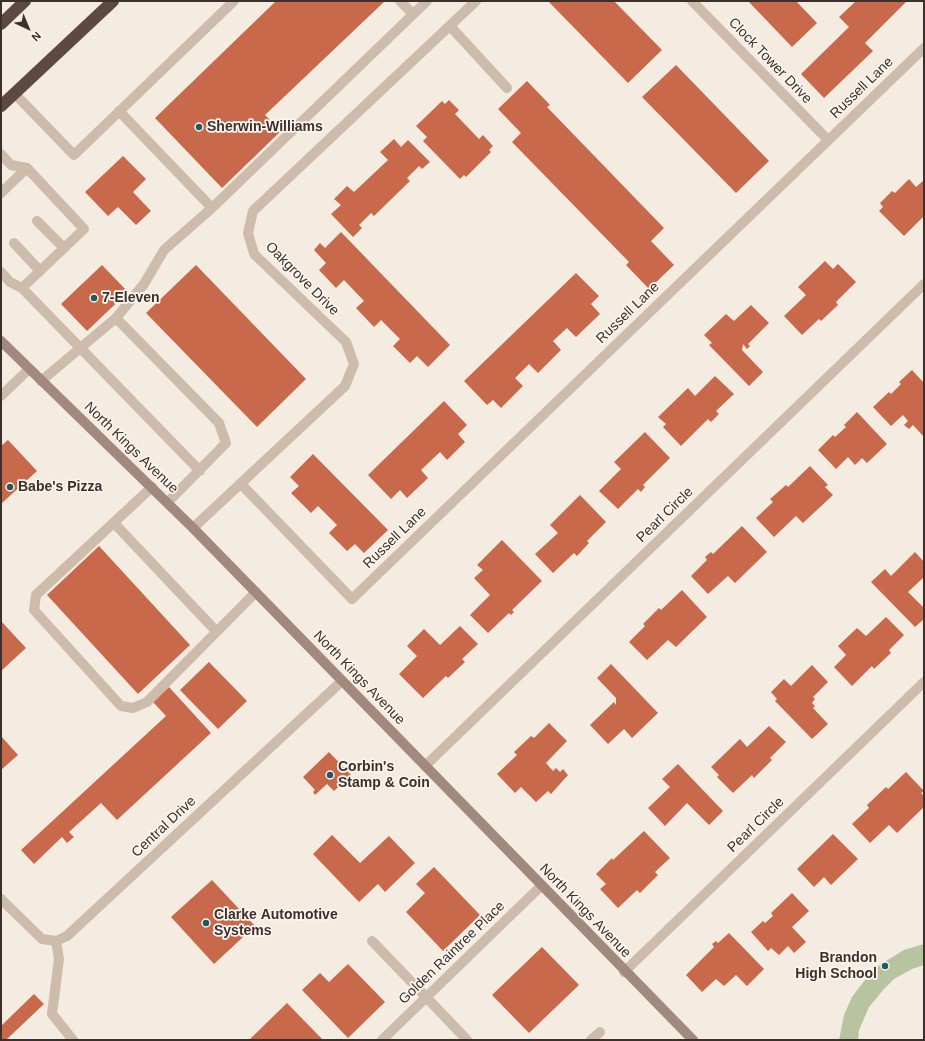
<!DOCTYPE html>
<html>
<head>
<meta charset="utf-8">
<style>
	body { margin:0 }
	#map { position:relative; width:925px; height:1041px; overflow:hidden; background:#f4ebe1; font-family:Helvetica,sans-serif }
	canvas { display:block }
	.frame { position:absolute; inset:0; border:2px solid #3b302b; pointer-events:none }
	.north { position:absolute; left:8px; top:8px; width:40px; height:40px; -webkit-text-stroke:3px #fbf5ee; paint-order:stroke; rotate:136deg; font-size:11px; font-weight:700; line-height:16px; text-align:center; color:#3b302b }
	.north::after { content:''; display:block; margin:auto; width:14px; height:18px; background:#3b302b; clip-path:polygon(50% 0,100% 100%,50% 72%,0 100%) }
</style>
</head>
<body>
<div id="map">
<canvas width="925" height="1041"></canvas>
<div class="frame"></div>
<div class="north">N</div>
</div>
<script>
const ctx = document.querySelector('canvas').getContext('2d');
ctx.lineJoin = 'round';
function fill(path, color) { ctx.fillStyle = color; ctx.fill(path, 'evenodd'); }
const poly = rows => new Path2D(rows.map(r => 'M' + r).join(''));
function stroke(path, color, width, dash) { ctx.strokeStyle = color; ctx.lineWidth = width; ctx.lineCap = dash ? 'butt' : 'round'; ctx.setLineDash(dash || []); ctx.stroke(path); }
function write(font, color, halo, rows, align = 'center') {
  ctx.font = font + ' Helvetica,sans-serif'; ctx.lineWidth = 3.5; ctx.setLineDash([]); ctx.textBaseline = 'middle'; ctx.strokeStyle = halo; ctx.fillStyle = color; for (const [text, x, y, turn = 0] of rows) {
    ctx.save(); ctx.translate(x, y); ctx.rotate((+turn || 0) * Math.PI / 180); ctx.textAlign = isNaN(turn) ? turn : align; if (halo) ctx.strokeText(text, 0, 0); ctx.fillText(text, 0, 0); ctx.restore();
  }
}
fill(poly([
	[924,944,924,965,912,969,894,979,884,989,869,1007,859,1030,858,1040,839,1040,844,1015,852,997,868,976,881,964,904,950]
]), '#b8c4a0');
fill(poly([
	[276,1,385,1,265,115,281,131,222,188,155,118],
	[548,1,614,1,662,50,628,83],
	[748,1,796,1,817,23,792,47],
	[856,1,907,1,865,43,873,51,824,98,801,74,849,27,839,17],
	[676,65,769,161,736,193,642,97],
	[527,81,550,105,547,107,664,228,651,241,674,265,649,289,626,265,629,262,512,142,521,133,498,109],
	[449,100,459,110,455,114,479,139,483,135,493,146,489,150,491,152,466,177,464,175,460,179,423,141,427,137,416,126,442,101,445,104],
	[394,139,401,147,408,140,430,162,422,169,419,166,407,178,410,181,374,216,371,213,359,225,362,228,353,237,331,214,341,205,334,199,347,186,354,192,388,160,380,152],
	[123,156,146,179,133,192,151,211,136,225,118,207,108,216,85,192],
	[909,179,916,187,924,180,924,216,904,236,879,211,883,207,880,203,892,191,895,193],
	[341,232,450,345,428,367,417,356,410,363,393,346,400,339,381,320,374,327,356,308,364,301,344,280,336,288,319,270,326,263,314,250,320,243,325,248],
	[825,261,833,269,838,264,856,282,836,302,838,305,821,321,819,319,802,335,784,316,806,295,798,287],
	[102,265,128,292,87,331,61,304],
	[196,265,306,379,257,427,146,313],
	[576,273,599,296,591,304,600,314,576,337,567,328,553,341,561,350,538,373,529,364,515,378,523,386,501,408,493,400,487,405,464,381],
	[751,305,769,323,748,344,750,346,747,349,743,344,742,350,763,372,749,386,709,345,712,343,704,335,726,314,734,321],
	[912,370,924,383,924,437,913,425,909,429,904,425,908,421,903,415,891,426,873,407,889,392,891,394,901,384,899,382],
	[715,376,734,394,716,411,719,414,711,422,708,419,681,446,663,427,666,424,658,417,688,388,695,396],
	[444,401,467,425,458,434,465,442,447,460,440,452,421,470,428,478,407,498,400,490,391,499,368,475],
	[857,412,887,444,867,463,862,458,855,465,848,457,836,469,818,450,833,435,835,437,846,427,844,425],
	[645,432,670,458,643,485,645,487,641,492,638,489,618,509,599,491,621,469,614,462],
	[8,440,37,471,1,504,1,446],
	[313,454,388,530,364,553,355,544,347,551,329,533,337,525,318,506,311,513,291,493,299,486,290,477],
	[810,466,828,485,825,487,833,495,803,523,796,516,774,537,756,518,773,502,770,499,786,485,788,487],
	[580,495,606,522,587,541,589,543,577,556,574,553,553,573,535,554,558,533,550,525],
	[742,526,767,552,735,583,728,576,708,594,691,576,707,560,705,557,711,552,713,554],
	[502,540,542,581,512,610,514,612,511,615,509,613,488,633,470,615,490,595,474,578,483,570,477,565],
	[99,546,190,645,138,694,47,595],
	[915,552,924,562,924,577,908,592,924,608,924,619,915,627,871,582,885,569,891,576],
	[682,590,707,617,676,647,668,640,647,660,629,642,645,626,643,624,659,608,661,610],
	[886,617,904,635,889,650,891,653,874,669,872,666,852,686,834,667,846,655,838,646,857,628,866,636],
	[1,621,26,648,1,671],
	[460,626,478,644,462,659,465,662,448,678,446,676,423,698,399,674,417,656,407,646,424,629,440,645],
	[209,662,247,701,218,729,180,690],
	[611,664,658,713,632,738,624,729,608,744,590,725,614,702,616,705,616,698,597,678],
	[812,665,828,682,813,697,815,699,812,703,815,706,813,708,828,724,812,739,775,701,777,699,771,692,784,679,791,686],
	[169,687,211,733,117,820,101,803,69,832,74,837,67,843,62,837,34,864,21,850,166,716,153,702],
	[549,723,567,741,546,763,553,771,556,768,560,772,563,769,568,775,551,794,548,791,536,802,521,787,515,793,497,774,517,755,514,752,531,736,534,738],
	[769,726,786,742,770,758,772,760,754,778,752,775,733,793,717,777,719,775,711,767,740,739,747,747],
	[1,736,18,755,1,770],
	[329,752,351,775,334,791,327,784,315,795,313,792,315,790,303,777],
	[678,764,723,811,709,825,687,803,665,826,648,808,670,787,662,779],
	[906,772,924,791,921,793,924,796,924,807,897,833,889,825,870,843,852,824,869,808,867,805,886,787,888,789],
	[644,831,670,858,655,872,658,875,640,893,637,890,618,908,600,889,606,884,596,874,612,858,613,860],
	[833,834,858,859,831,885,824,877,814,887,797,869],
	[332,835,360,863,389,836,415,863,385,892,378,884,359,902,313,854],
	[434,867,480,915,443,951,406,912,425,893,416,884],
	[212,880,255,926,214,964,171,917],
	[792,893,809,911,792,927,806,942,794,953,788,946,779,955,771,948,768,951,751,932,763,921,765,923,773,916,771,913],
	[729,933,764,969,747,986,736,975,724,986,716,979,702,992,686,975,714,947,712,944,716,941,718,943],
	[542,947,579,985,529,1033,492,995],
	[348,964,385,1002,348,1038,302,990,320,973,329,982],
	[34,994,44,1004,6,1040,1,1040,1,1026],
	[287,1003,323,1040,249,1040]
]), '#c8694b');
stroke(poly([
	[400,1,413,14],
	[450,26,507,88],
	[14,93,74,155,234,1],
	[119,111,212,208],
	[1,154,11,165,27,168,84,229,22,288,200,471],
	[1,193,27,168],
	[37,221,64,248],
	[14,243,40,271],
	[1,272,10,282,22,288],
	[116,318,219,423,226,443,168,502],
	[41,381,116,318,144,284,164,250,212,208,427,1],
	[1,396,29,369],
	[241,484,352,599],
	[152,487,36,595,34,610,121,706,133,708,147,702,256,592],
	[114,523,216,631],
	[56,941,59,959,52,1014,73,1040],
	[372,941,426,997]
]), '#cdbbac', 10);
stroke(poly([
	[692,1,828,140],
	[193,528,345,386,354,364,346,342,254,254,248,233,253,211,476,1],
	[352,599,924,48],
	[425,766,924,284],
	[1,899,42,939,56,941,67,936,342,681],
	[624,972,924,682],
	[426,997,467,1040],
	[382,1040,541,886],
	[591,1040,600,1032]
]), '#cdbbac', 10);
stroke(poly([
	[1,341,193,528,693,1040]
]), '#a18a7d', 10);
stroke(poly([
	[1,24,25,1],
	[1,106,113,1]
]), '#5c4a42', 12);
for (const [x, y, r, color] of [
	[199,127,4,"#1f5a5e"],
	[94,298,4,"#1f5a5e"],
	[10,487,4,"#1f5a5e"],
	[330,775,4,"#1f5a5e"],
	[206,923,4,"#1f5a5e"],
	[885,966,4,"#1f5a5e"]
]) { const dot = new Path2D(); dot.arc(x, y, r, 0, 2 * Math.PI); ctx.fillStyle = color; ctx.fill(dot); stroke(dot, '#fbf5ee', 1.5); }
write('14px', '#3b302b', '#fbf5ee', [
	["Clock Tower Drive",770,61,46],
	["Russell Lane",862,88,-44],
	["Oakgrove Drive",302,279,45],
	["Russell Lane",628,313,-44],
	["North Kings Avenue",131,448,44],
	["Pearl Circle",665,515,-44],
	["Russell Lane",395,538,-44],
	["North Kings Avenue",359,678,46],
	["Pearl Circle",756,825,-44],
	["Central Drive",164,827,-43],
	["North Kings Avenue",585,911,46],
	["Golden Raintree Place",452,953,-44]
]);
write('bold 14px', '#3b302b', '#fbf5ee', [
	["Sherwin-Williams",207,127],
	["7-Eleven",102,298],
	["Babe's Pizza",18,487],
	["Corbin's",338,767],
	["Stamp & Coin",338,783],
	["Clarke Automotive",214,915],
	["Systems",214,931],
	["Brandon",877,958,"right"],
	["High School",877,974,"right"]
], 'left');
</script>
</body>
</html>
